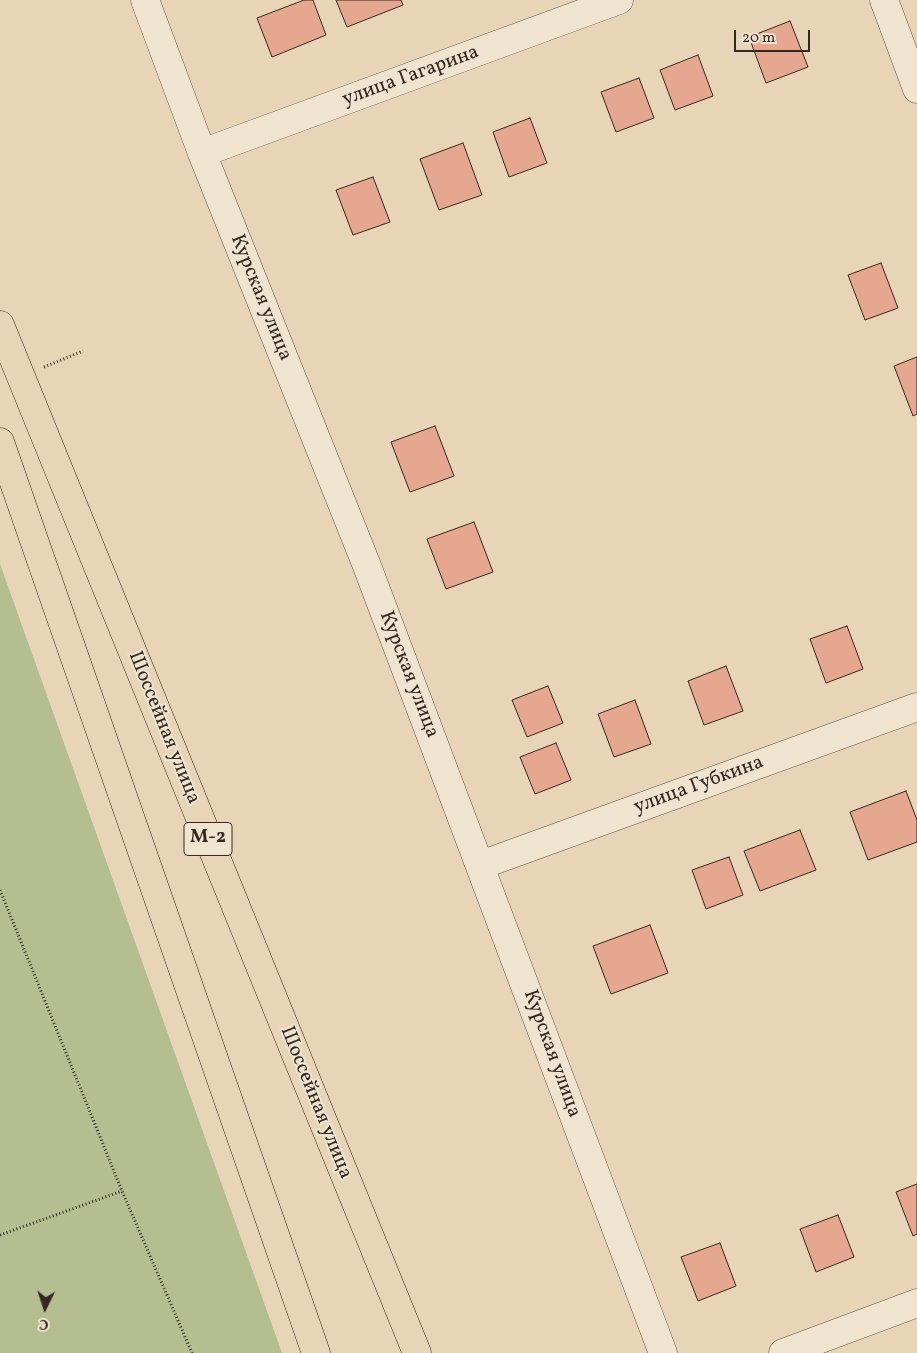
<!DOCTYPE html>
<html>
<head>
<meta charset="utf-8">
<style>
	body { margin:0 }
	#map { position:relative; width:917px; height:1353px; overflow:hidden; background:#e8d5b8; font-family:Vollkorn,serif }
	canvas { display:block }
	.north { position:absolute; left:20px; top:1283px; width:50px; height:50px; -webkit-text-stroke:4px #f0e4d1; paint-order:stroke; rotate:184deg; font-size:14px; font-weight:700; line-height:20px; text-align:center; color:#342821 }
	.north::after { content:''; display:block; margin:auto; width:18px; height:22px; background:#342821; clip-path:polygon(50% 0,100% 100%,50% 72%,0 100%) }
	.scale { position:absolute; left:734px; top:30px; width:76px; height:22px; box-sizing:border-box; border:2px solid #342821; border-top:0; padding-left:6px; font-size:15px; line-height:18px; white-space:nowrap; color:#342821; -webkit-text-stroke:4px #f0e4d1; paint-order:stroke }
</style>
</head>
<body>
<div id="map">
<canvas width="917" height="1353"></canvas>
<div class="north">С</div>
<div class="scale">20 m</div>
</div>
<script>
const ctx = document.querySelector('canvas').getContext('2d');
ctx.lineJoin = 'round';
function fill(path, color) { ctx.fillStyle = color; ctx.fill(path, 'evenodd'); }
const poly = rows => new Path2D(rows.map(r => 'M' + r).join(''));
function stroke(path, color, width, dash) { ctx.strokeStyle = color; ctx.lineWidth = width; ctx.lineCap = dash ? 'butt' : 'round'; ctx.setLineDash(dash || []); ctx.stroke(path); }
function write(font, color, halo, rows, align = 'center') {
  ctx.font = font + ' Vollkorn,serif'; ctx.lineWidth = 4; ctx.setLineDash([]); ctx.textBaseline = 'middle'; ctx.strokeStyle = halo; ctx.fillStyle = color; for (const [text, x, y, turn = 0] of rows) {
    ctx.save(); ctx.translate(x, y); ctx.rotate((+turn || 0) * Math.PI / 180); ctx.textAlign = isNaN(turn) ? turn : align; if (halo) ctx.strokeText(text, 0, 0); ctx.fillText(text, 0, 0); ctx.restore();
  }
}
fill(poly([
	[0,564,282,1353,0,1353]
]), '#b4be90');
const building = poly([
	[304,0,313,0,326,35,272,57,257,18,304,0],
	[336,0,401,0,403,5,347,27,336,0],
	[790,21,808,67,766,83,749,37,790,21],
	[698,55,713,96,675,110,660,70,698,55],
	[639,78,654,118,616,132,601,92,639,78],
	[530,118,547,163,509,177,493,132,530,118],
	[463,143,482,195,439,210,420,159,463,143],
	[373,177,390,222,353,235,336,190,373,177],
	[881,263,898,308,865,320,848,275,881,263],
	[917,357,917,414,913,416,894,366,917,357],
	[435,426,454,476,410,492,391,442,435,426],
	[474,522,493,572,446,589,427,539,474,522],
	[847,626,863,669,826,683,810,639,847,626],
	[726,666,743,711,704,725,688,681,726,666],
	[548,686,563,723,527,737,512,700,548,686],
	[635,700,651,744,614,757,598,714,635,700],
	[556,743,571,780,535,794,520,757,556,743],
	[906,791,917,820,917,842,868,860,850,812,906,791],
	[800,830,816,870,760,891,744,851,800,830],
	[729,857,743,895,706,909,692,870,729,857],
	[650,925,668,973,611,994,593,946,650,925],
	[917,1184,917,1234,913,1236,896,1192,917,1184],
	[838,1215,854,1257,816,1272,800,1229,838,1215],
	[720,1243,736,1286,698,1301,681,1257,720,1243]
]);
fill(building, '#e6a791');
stroke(building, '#342821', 1);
const minor = poly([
	[145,0,202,153,367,566,663,1353],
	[884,0,917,89],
	[202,153,619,0],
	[481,865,917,707],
	[783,1353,917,1303]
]);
const trunk = poly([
	[0,325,417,1353],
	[0,442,316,1353]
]);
stroke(minor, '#615347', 29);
stroke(trunk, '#342821', 29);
stroke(poly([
	[44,367,83,351],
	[0,890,122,1191,192,1353],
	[0,1235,122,1191]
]), '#342821', 3, [1, 2.5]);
stroke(minor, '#f0e4d1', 28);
stroke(trunk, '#e8d5b8', 28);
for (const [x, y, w] of [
	[208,839,48]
]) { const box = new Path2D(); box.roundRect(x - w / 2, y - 16.5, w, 33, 4); ctx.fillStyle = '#f0e4d1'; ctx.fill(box); stroke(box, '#342821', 1); }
write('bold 19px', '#342821', null, [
	["М-2",208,839]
]);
write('20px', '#342821', '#f0e4d1', [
	["улица Гагарина",411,77,-20],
	["Курская улица",260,298,68],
	["Курская улица",408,675,69],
	["Шоссейная улица",163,728,68],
	["улица Губкина",699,786,-20],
	["Курская улица",551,1054,70],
	["Шоссейная улица",315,1103,68]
]);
</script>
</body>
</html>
